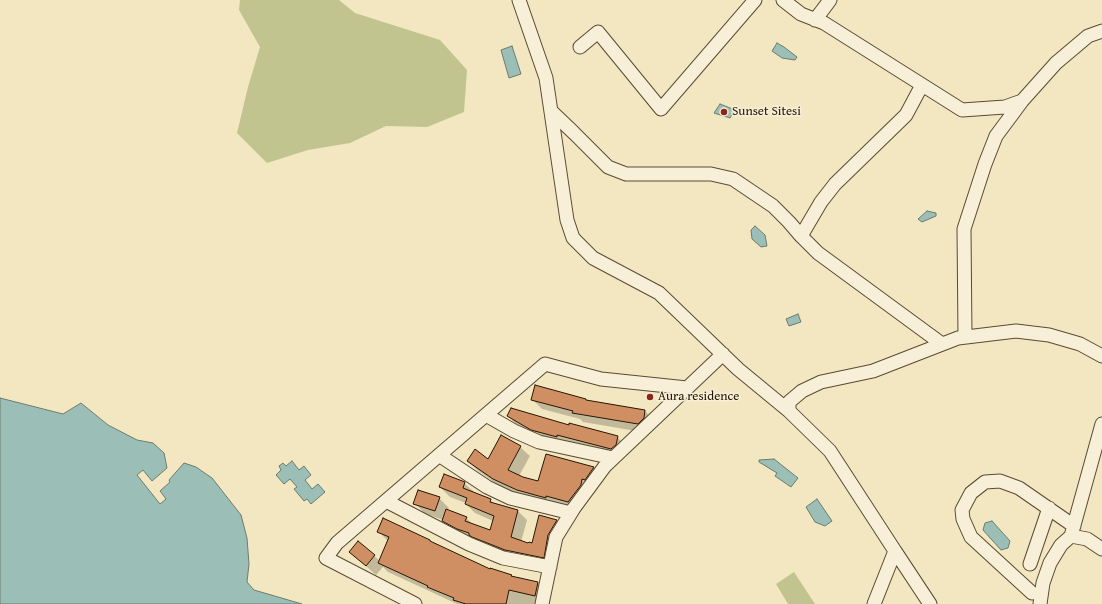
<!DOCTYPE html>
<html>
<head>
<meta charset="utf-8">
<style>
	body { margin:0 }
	canvas { display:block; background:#f3e7c1 }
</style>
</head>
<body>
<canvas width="1102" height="604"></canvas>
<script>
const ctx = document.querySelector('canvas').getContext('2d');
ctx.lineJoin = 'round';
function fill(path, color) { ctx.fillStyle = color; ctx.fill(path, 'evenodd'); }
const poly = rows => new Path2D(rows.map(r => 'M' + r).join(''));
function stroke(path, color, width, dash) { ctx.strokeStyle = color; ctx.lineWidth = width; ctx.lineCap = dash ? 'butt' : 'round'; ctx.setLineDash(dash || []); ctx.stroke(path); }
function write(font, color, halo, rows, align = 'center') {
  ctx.font = font + ' "Gentium Book Plus",serif'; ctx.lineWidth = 3; ctx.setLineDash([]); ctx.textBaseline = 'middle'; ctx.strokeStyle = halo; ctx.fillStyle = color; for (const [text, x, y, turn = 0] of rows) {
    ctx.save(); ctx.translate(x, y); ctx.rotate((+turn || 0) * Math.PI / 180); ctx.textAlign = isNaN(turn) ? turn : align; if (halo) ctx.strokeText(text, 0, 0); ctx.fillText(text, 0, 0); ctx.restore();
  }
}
fill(poly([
	[240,0,339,0,355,13,440,40,467,70,464,112,427,127,386,126,350,143,308,150,267,163,237,133,248,87,260,47,239,10],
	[794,572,815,604,788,604,776,584]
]), '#c1c48e');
const water = poly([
	[777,43,784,47,797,57,795,60,782,58,772,51,777,43],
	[512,46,521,74,509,78,501,50,512,46],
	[720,104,735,110,730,118,714,113,720,104],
	[927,211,936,213,936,216,922,222,918,219,927,211],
	[755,226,765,235,767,246,761,247,752,239,751,230,755,226],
	[798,314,801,322,789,326,786,319,798,314],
	[0,398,63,414,81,403,108,425,137,440,153,443,164,453,167,468,152,481,143,470,137,475,160,504,166,499,160,491,170,482,169,480,184,463,196,467,212,478,241,515,247,538,249,564,247,582,254,590,302,604,0,604,0,398],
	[774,459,798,478,791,487,775,476,777,473,759,462,759,460,774,459],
	[292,461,299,470,304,466,311,475,305,480,312,489,318,484,325,492,311,504,307,499,304,501,294,489,297,487,290,479,284,484,276,475,281,470,279,466,283,463,286,466,292,461],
	[817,499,832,521,825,526,815,522,806,507,817,499],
	[992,521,1010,541,1008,548,1001,550,983,530,985,523,992,521]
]);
fill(water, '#9bbfb6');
stroke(water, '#6d7b6f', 1);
fill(poly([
	[532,399,586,400,645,411,654,421,648,433,583,422,580,419,542,409],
	[508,416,569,426,617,437,627,447,621,458,541,439,517,425],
	[520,447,530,456,519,476,538,482,546,455,594,468,603,477,578,511,528,499,504,489,477,470,468,461,489,460],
	[464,483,474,492,474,493,490,500,495,504,518,511,527,520,521,542,533,544,539,516,557,521,566,530,557,545,553,567,516,559,452,530,443,521,443,520,424,513,415,503,439,498,449,508,447,511,466,518,474,525,490,531,493,521,475,513,466,504,466,503,450,497,440,487],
	[553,525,555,525,547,540,545,539],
	[378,531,490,571,511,576,512,577,538,583,547,592,545,604,457,604,388,572,383,567,376,575,350,552,358,542,380,561,388,541]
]), '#0003');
const building = poly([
	[535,385,586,399,586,400,645,410,644,418,638,424,572,413,573,411,531,400,535,385],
	[511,408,569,425,569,423,618,436,616,445,611,449,557,435,557,437,531,430,507,416,511,408],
	[501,435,521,446,508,470,523,477,538,481,546,454,594,467,585,480,582,479,581,485,568,502,546,496,546,498,517,490,493,479,467,461,475,449,488,459,501,435],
	[444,474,465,482,463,488,491,499,490,502,518,510,511,537,528,543,529,542,532,543,539,515,557,520,548,535,544,558,505,550,472,537,469,535,469,533,457,529,442,521,446,509,467,517,465,521,490,530,494,516,465,504,467,498,439,487,444,474],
	[418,490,440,497,435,511,413,504,418,490],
	[383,518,430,540,430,541,490,569,490,568,512,575,511,576,538,582,535,596,509,590,506,604,466,604,453,600,454,598,427,587,428,586,378,563,389,537,377,532,383,518],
	[358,541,375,555,366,566,349,552,358,541]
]);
fill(building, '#d08e63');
stroke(building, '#271504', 1);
const minor = poly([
	[519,0,546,78,567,220,573,238,593,258,659,293,738,369,789,411,830,451,895,551,874,604],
	[783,0,801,14,824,23,962,110,1005,107,1022,101,1056,63,1088,36,1102,31],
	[815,20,830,0],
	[580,47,598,32,661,109,755,0],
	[551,111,574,133,608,167,626,174,711,174,733,179,773,206,789,222,801,236,818,253,942,344],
	[801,236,821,202,835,184,906,115,922,85],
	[965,337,964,229,985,164,996,136,1022,101],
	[789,411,789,402,802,391,821,382,873,371,958,338,1016,331,1049,335,1080,344,1102,356],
	[486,415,514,431,539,442,613,458],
	[439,455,487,487,510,498,571,513],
	[386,501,469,544,503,558,550,567],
	[1071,536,1102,424],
	[895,551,930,604],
	[1030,564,1049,508],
	[1032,593,971,537,963,519,962,510,971,493,985,482,1000,481,1019,488,1074,526],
	[415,604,326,558,337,543,545,364,601,379,687,388],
	[542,604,556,537,574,508,605,466,723,354],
	[1040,604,1043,583,1050,563,1061,545,1071,536,1087,539,1102,549]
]);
stroke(minor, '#5a4a33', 15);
stroke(minor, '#f7efd7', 13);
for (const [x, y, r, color] of [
	[724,112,4,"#8f2418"],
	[650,397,4,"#8f2418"]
]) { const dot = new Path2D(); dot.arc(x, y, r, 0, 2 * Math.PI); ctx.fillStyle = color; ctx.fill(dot); stroke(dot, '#f7efd7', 1.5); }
write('13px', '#271504', '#f7efd7', [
	["Sunset Sitesi",732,112],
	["Aura residence",658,397]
], 'left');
</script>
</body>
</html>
